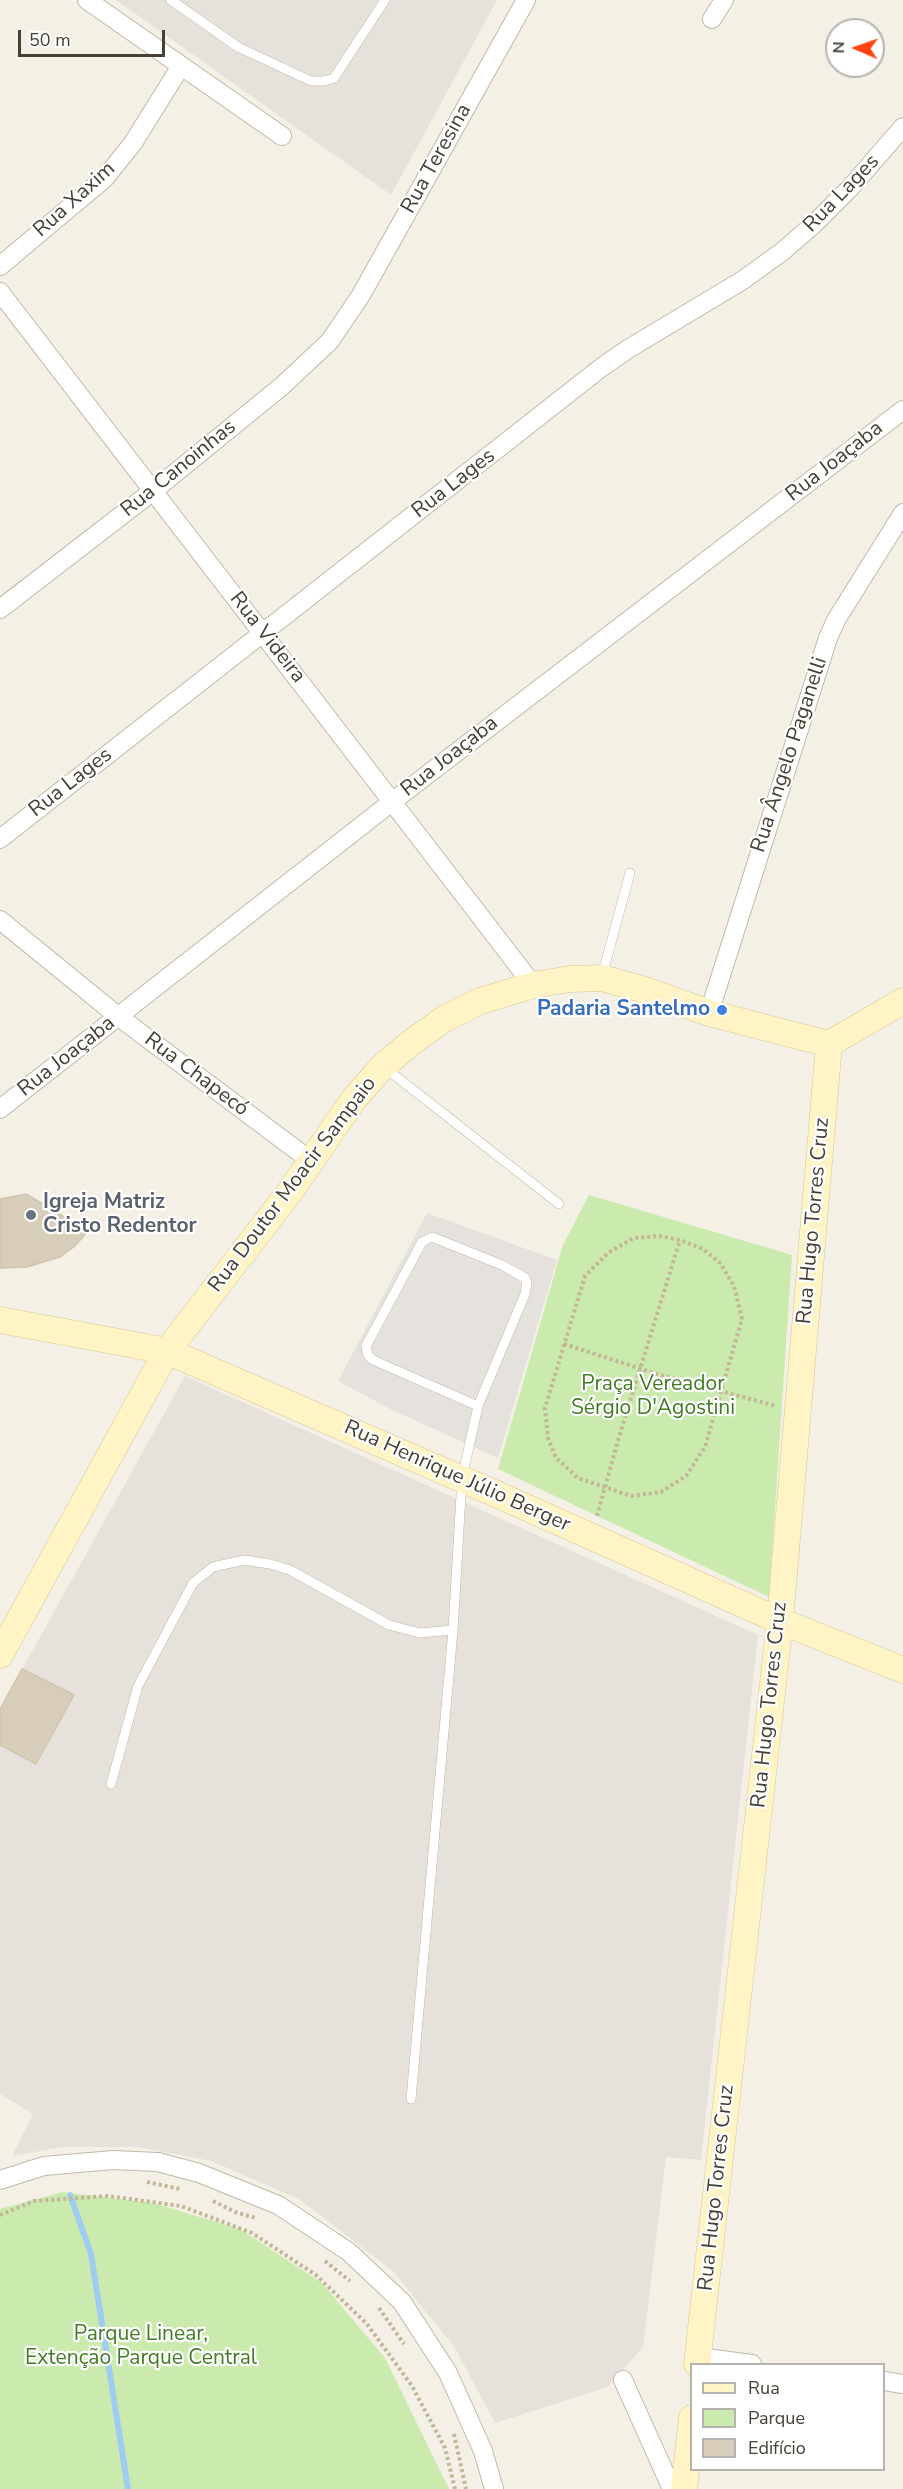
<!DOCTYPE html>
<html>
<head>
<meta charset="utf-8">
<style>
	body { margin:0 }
	#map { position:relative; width:903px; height:2489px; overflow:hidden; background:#f4f0e6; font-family:"Nunito Sans",sans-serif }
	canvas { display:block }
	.legend { position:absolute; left:690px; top:2363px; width:195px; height:108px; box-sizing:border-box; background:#fff; border:2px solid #b5b3ae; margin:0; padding:8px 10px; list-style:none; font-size:18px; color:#474135 }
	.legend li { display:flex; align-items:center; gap:12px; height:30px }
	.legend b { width:30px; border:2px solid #b5b3ae }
	.north { position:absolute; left:825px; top:18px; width:60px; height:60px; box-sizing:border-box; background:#fff; border:2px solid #b5b3ae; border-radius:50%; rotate:272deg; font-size:16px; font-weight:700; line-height:24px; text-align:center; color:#474135 }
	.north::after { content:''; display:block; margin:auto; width:21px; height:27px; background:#ff4412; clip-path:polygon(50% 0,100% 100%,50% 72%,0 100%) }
	.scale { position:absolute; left:18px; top:30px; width:147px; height:27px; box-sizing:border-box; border:3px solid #474135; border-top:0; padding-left:8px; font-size:18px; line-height:21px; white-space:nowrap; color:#474135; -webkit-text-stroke:4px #fff; paint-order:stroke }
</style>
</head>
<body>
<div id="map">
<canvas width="903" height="2489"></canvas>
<ul class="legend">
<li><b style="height:8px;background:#fff4c5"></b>Rua</li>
<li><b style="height:16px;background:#cbeaad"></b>Parque</li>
<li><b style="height:16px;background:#d6cdbb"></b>Edifício</li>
</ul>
<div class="north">N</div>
<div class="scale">50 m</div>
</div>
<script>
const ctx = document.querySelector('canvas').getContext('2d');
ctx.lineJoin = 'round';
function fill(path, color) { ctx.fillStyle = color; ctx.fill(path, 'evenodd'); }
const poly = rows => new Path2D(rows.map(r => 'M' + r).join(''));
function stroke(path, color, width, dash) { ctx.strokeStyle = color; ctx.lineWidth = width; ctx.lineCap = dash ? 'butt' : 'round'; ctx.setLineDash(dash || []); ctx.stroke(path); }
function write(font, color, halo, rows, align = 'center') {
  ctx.font = font + ' "Nunito Sans",sans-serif'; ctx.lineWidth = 4.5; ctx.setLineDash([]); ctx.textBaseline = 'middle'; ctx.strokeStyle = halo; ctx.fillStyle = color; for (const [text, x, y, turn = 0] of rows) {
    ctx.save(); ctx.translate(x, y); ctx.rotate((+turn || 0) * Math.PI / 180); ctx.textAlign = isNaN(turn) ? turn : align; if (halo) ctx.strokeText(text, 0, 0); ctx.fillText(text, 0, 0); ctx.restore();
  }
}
fill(poly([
	[116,0,497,0,391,195],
	[185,1376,758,1635,701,2160,666,2157,643,2347,608,2387,495,2423,455,2348,394,2272,299,2199,211,2161,139,2147,62,2147,12,2156,33,2114,0,2094,0,1709]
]), '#e6e2db');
fill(poly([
	[589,1195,792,1255,769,1597,498,1469,563,1245],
	[62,2192,153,2203,240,2229,322,2283,385,2358,449,2489,0,2489,0,2209]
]), '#cbeaad');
fill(poly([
	[427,1213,557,1260,498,1458,390,1409,338,1381]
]), '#e5e2de');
stroke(poly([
	[70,2195,91,2254,128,2489]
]), '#9fccf3', 6);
const building = poly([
	[26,1194,88,1231,75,1246,60,1257,27,1267,0,1268,0,1199,26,1194],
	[22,1669,74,1695,36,1764,0,1745,0,1709,22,1669]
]);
fill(building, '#d6cdbb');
stroke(building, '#d1c5ae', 1.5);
const lane = poly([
	[171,0,238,47,311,81,324,81,334,78,385,0],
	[602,976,630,873],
	[384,1067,559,1204],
	[111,1784,138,1686,193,1583,213,1567,244,1560,270,1564,290,1570,389,1625,420,1633,453,1630,462,1478,478,1406,525,1294,527,1283,525,1278,502,1265,432,1237,422,1242,366,1346,368,1355,373,1360,478,1406],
	[411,2099,453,1630]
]);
const street = poly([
	[87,0,282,136],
	[712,19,724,0],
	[0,266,105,178,133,143,181,66],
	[0,292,533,985],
	[0,609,153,491,282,386,330,341,361,295,526,0],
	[0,839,602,367,628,349,743,280,783,251,814,224,850,188,903,127],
	[0,920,119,1017,311,1161],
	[709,1013,828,638,836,620,903,513],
	[0,1109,393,801,903,410],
	[0,2180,44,2166,113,2160,158,2162,199,2173,278,2205,349,2252,402,2302,448,2373,483,2451,494,2489],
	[698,2357,752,2364],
	[623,2380,672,2489],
	[884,2381,903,2384]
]);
const secondary = poly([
	[829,1044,903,1001],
	[0,1320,167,1351,494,1493,780,1621,903,1670],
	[0,1655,167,1351,289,1193,354,1099,383,1066,412,1042,444,1019,480,1001,533,985,570,979,602,978,645,990,709,1013,829,1044],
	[697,2364,780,1621,829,1044],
	[684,2489,692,2418]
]);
stroke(lane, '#c0b9a8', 10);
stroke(street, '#c0b9a8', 20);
stroke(secondary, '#d6c894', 27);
stroke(poly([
	[659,1236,680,1240,703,1249,720,1263,734,1286,742,1319,705,1447,686,1476,661,1492,631,1496,578,1478,556,1458,548,1438,545,1408,585,1276,608,1253,634,1238,659,1236],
	[564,1344,657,1374,776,1406],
	[597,1516,619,1437,680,1240],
	[147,2182,180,2189],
	[213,2201,235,2212,256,2218],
	[0,2215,34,2201,108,2196,181,2206,252,2233,316,2275,367,2324,412,2386,445,2448,455,2489],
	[325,2261,350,2281],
	[379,2308,404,2344],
	[454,2434,466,2489]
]), '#c2b699', 4, [3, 3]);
stroke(lane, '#fff', 9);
stroke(street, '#fff', 18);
stroke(secondary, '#fff4c5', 26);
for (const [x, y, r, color] of [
	[722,1010,6,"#3f7fe0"],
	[31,1215,6,"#6b7280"]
]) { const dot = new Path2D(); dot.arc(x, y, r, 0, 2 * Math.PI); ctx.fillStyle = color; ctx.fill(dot); stroke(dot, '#fff', 2); }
write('21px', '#474135', '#fff', [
	["Rua Teresina",437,159,-61],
	["Rua Lages",842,194,-46],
	["Rua Xaxim",75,200,-42],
	["Rua Joaçaba",835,462,-38],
	["Rua Canoinhas",179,469,-39],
	["Rua Lages",454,484,-38],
	["Rua Videira",267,638,52],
	["Rua Ângelo Paganelli",790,755,-72],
	["Rua Joaçaba",450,757,-38],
	["Rua Lages",71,783,-38],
	["Rua Joaçaba",67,1057,-38],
	["Rua Chapecó",196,1075,37],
	["Rua Doutor Moacir Sampaio",293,1185,-53],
	["Rua Hugo Torres Cruz",814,1221,-85],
	["Rua Henrique Júlio Berger",457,1477,24],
	["Rua Hugo Torres Cruz",770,1705,-84],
	["Rua Hugo Torres Cruz",717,2188,-84]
]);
write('bold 21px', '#366cbe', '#fff', [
	["Padaria Santelmo",710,1010]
], 'right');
write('bold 21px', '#5b616d', '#fff', [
	["Igreja Matriz",43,1203],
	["Cristo Redentor",43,1227]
], 'left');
write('21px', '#417c25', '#fff', [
	["Praça Vereador",653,1385],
	["Sérgio D'Agostini",653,1409],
	["Parque Linear,",141,2335],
	["Extenção Parque Central",141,2359]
]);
</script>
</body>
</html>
